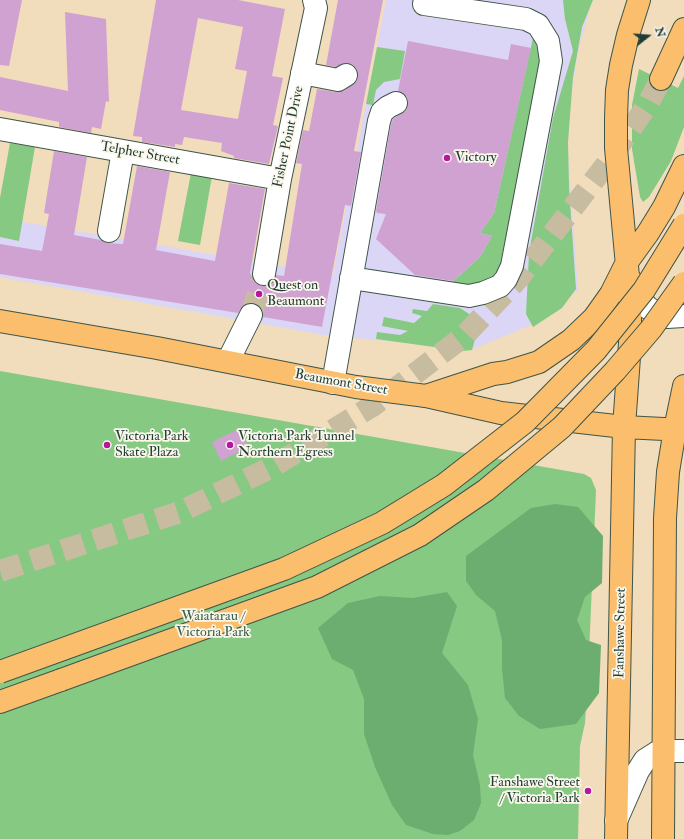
<!DOCTYPE html>
<html>
<head>
<meta charset="utf-8">
<style>
	body { margin:0 }
	#map { position:relative; width:684px; height:839px; overflow:hidden; background:#f1dcbb; font-family:"IM FELL Double Pica",serif }
	canvas { display:block }
	.north { position:absolute; left:628px; top:16px; width:40px; height:40px; -webkit-text-stroke:3px #fbf7ec; paint-order:stroke; rotate:73deg; font-size:11px; font-weight:700; line-height:16px; text-align:center; color:#1f3d34 }
	.north::after { content:''; display:block; margin:auto; width:14px; height:18px; background:#1f3d34; clip-path:polygon(50% 0,100% 100%,50% 72%,0 100%) }
</style>
</head>
<body>
<div id="map">
<canvas width="684" height="839"></canvas>
<div class="north">N</div>
</div>
<script>
const ctx = document.querySelector('canvas').getContext('2d');
ctx.lineJoin = 'round';
function fill(path, color) { ctx.fillStyle = color; ctx.fill(path, 'evenodd'); }
const poly = rows => new Path2D(rows.map(r => 'M' + r).join(''));
function stroke(path, color, width, dash) { ctx.strokeStyle = color; ctx.lineWidth = width; ctx.lineCap = dash ? 'butt' : 'round'; ctx.setLineDash(dash || []); ctx.stroke(path); }
function write(font, color, halo, rows, align = 'center') {
  ctx.font = font + ' "IM FELL Double Pica",serif'; ctx.lineWidth = 3.5; ctx.setLineDash([]); ctx.textBaseline = 'middle'; ctx.strokeStyle = halo; ctx.fillStyle = color; for (const [text, x, y, turn = 0] of rows) {
    ctx.save(); ctx.translate(x, y); ctx.rotate((+turn || 0) * Math.PI / 180); ctx.textAlign = isNaN(turn) ? turn : align; if (halo) ctx.strokeText(text, 0, 0); ctx.fillText(text, 0, 0); ctx.restore();
  }
}
fill(poly([
	[386,0,592,0,578,52,566,126,578,290,536,323,473,349,323,335,0,277,0,218,333,275]
]), '#dcd6f6');
fill(poly([
	[563,0,593,0,582,27,573,77,568,142,569,187,576,289,562,308,533,327,526,314,529,253,553,118,573,51,565,19],
	[533,38,537,47,541,67,498,275,468,287,450,284,480,257,492,236,480,233,494,213],
	[377,47,405,51,400,79,384,82,376,90,373,105,366,104],
	[639,69,678,88,684,76,684,127,671,161,649,197,643,202,640,197,632,149,632,105],
	[10,143,35,147,19,241,0,237,0,198],
	[191,173,212,176,200,245,178,241],
	[433,304,460,308,480,321,472,350,463,351,376,339,377,332,400,335,408,331,382,326,384,317,414,323,422,316,412,313,413,309,427,311],
	[0,371,584,474,591,478,596,490,588,678,585,723,580,746,578,839,0,839]
]), '#86c982');
fill(poly([
	[555,504,578,507,603,536,602,583,585,597,577,620,586,640,601,645,599,693,576,724,540,729,519,716,505,698,502,669,502,640,495,611,476,595,466,581,466,556,531,508],
	[447,592,457,606,442,653,468,685,478,719,473,755,480,785,481,803,474,820,460,831,448,835,433,834,406,825,392,805,375,767,364,734,364,699,353,670,332,659,318,628,348,603,380,596,413,598]
]), '#6cad70');
fill(poly([
	[0,0,22,0,9,66,0,65],
	[156,0,238,0,285,9,272,76,283,78,273,125,278,126,269,164,234,158,234,156,221,151,222,143,184,137,182,145,175,144,175,147,142,142,142,137,133,136],
	[198,18,243,27,235,69,247,71,238,119,181,110],
	[338,0,383,0,354,151,361,152,351,206,345,205,322,327,263,317,261,308,256,304,251,303,244,305,238,313,0,274,0,244,42,251,49,214,44,213,54,151,87,157,74,235,101,240,106,243,123,244,137,166,170,172,156,250,215,261,229,183,265,189,250,273,256,283,262,286,269,286,273,282,276,275,284,276,302,164,296,163,303,130,309,131,317,89,336,92,344,91,357,81,358,75,356,68,352,64,345,63,336,67,326,65],
	[65,12,106,19,109,102,106,101,101,129,92,127,91,133,59,127,59,122,0,110,0,77,68,91],
	[408,41,508,60,511,44,531,48,494,213,480,233,492,236,480,257,453,281,415,275,376,239,386,214,377,213,376,211,391,124,393,119,406,110,408,104,407,97,398,91],
	[239,429,248,447,221,461,212,442]
]), '#d0a2d2');
stroke(poly([
	[251,315,264,274]
]), '#c7bca0', 22, [22, 11]);
stroke(poly([
	[0,571,180,512,272,467,374,405,463,337,518,279,605,166,648,104,661,79]
]), '#c7bca0', 22, [22, 11]);
const minor = poly([
	[302,73,338,80,346,75],
	[0,129,280,179],
	[109,231,123,151],
	[264,274,280,179,316,8,314,0],
	[351,278,469,296,483,293,500,286,506,279,512,266,551,61,548,41,538,25,526,19,424,4],
	[631,281,641,300,648,308,667,317,684,316],
	[228,361,251,315],
	[333,383,379,121,382,112,388,107,396,103],
	[616,821,638,771,645,760,656,753,664,751,684,751]
]);
const major = poly([
	[0,321,157,348,356,387,426,396,501,413,624,427,684,430],
	[616,839,624,427],
	[663,839,665,518,668,472,675,429]
]);
const highway = poly([
	[661,79,684,29],
	[426,396,493,374,507,372,539,362,571,340,594,318,611,294,627,262,648,233,664,207,684,166],
	[624,427,630,343,630,298,616,148,616,118,617,90,621,65,628,35,639,0],
	[675,429,684,386],
	[0,702,61,680]
]);
stroke(minor, '#3e5548', 24);
stroke(major, '#3e5548', 24);
stroke(highway, '#3e5548', 24);
stroke(minor, '#fff', 22);
stroke(major, '#fabe6d', 22);
stroke(highway, '#fabe6d', 22);
const highwayBridge = poly([
	[0,672,284,569,382,523,444,485,525,422,596,350,644,290,684,225],
	[61,680,317,587,420,535,486,490,562,427,615,371,651,329,684,283]
]);
stroke(highwayBridge, '#3e5548', 24, []);
stroke(highwayBridge, '#fabe6d', 22);
for (const [x, y, r, color] of [
	[447,158,4,"#b5179e"],
	[259,294,4,"#b5179e"],
	[107,445,4,"#b5179e"],
	[230,445,4,"#b5179e"],
	[588,791,4,"#b5179e"]
]) { const dot = new Path2D(); dot.arc(x, y, r, 0, 2 * Math.PI); ctx.fillStyle = color; ctx.fill(dot); stroke(dot, '#fbf7ec', 1.5); }
write('14px', '#1f3d34', '#fbf7ec', [
	["Fisher Point Drive",289,137,-78],
	["Telpher Street",140,154,10],
	["Beaumont Street",341,383,10],
	["Fanshawe Street",621,633,-89]
]);
write('14px', '#1f3d34', '#fbf7ec', [
	["Victory",455,158],
	["Quest on",267,286],
	["Beaumont",267,302],
	["Victoria Park",115,437],
	["Skate Plaza",115,453],
	["Victoria Park Tunnel",238,437],
	["Northern Egress",238,453],
	["Fanshawe Street",580,783,"right"],
	["/ Victoria Park",580,799,"right"]
], 'left');
write('14px', '#396048', '#fbf7ec', [
	["Waiatarau /",213,617],
	["Victoria Park",213,633]
]);
</script>
</body>
</html>
